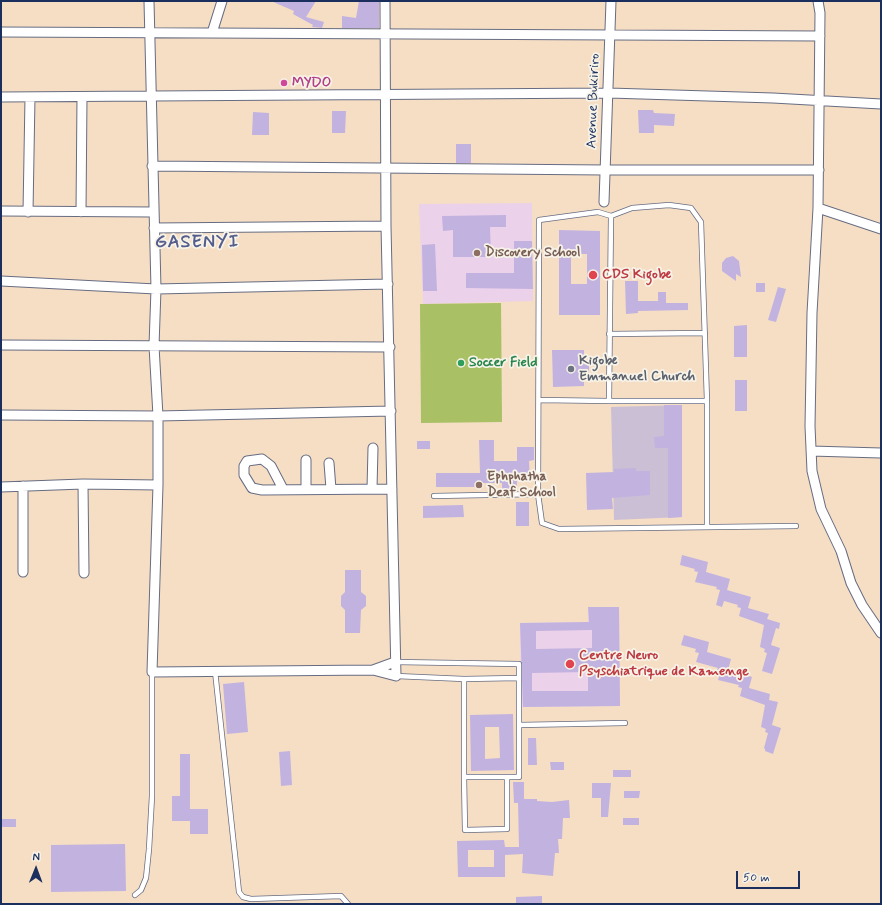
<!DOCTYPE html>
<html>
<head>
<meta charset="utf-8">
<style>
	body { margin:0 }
	#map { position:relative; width:882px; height:905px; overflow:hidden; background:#f5dec4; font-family:Mynerve,sans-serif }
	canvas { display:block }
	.frame { position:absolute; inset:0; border:2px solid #1b2f5e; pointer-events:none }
	.north { position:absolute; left:16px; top:849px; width:40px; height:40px; -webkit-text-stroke:3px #f7f3e8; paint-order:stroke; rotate:1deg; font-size:11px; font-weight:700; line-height:16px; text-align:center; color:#1b2f5e }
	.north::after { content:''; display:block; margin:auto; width:14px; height:18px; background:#1b2f5e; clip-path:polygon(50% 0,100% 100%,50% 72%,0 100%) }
	.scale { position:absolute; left:736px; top:871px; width:64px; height:18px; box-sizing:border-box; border:2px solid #1b2f5e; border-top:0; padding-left:5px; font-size:12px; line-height:14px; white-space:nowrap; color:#1b2f5e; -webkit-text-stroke:3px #f7f3e8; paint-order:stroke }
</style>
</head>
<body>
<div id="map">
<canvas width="882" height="905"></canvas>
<div class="frame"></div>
<div class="north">N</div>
<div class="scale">50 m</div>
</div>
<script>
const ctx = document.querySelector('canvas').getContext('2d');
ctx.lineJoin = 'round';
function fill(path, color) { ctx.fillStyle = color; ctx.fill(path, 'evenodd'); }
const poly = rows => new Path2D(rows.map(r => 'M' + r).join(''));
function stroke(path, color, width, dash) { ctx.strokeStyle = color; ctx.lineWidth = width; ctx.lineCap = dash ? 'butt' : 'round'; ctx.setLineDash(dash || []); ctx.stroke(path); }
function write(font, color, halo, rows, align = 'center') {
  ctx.font = font + ' Mynerve,sans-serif'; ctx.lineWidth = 3.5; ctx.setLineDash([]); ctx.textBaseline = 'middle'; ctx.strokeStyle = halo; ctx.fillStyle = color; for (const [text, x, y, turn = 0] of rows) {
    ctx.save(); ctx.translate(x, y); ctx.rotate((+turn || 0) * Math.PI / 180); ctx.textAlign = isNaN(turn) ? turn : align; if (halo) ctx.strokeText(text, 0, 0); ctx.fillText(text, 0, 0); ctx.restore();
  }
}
fill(poly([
	[532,203,533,301,423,304,419,204],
	[588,607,619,607,620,706,521,707,520,623,588,622]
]), '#ecd1ea');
fill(poly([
	[682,405,682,517,614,520,611,407]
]), '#cbbfd5');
fill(poly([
	[501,303,502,422,421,423,420,304]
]), '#a9c065');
fill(poly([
	[271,1,316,1,306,17,324,22,322,28,312,27,313,25,293,14,294,11],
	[359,1,379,1,379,28,342,28,342,16,356,18],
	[638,110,653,110,654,113,675,114,674,126,654,125,654,133,639,133],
	[332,111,346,111,345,133,332,133],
	[253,112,269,113,269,135,252,135],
	[456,144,471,144,471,163,456,163],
	[506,215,506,227,490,227,491,257,453,257,453,230,443,231,442,216],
	[559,230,600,231,600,315,559,315],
	[571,254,587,254,587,284,571,284],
	[514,241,532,241,533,289,466,288,466,273,514,273],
	[435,244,437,291,423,291,422,245],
	[733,256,739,261,741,277,736,274,736,281,722,271,722,263,726,258],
	[625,281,638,281,638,301,658,301,658,292,666,292,666,303,688,303,688,310,638,311,638,313,626,314],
	[756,283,765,283,765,292,756,292],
	[778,287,786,289,776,322,768,320],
	[747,325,747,357,734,357,734,326],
	[552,350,584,350,584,363,589,362,589,375,584,375,584,386,553,387],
	[735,380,747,380,747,411,735,411],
	[664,405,682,405,682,517,668,518,668,448,655,448,654,437,664,436],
	[479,440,494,440,494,461,517,461,517,447,534,447,534,460,529,461,530,480,517,480,517,491,502,491,502,483,478,483,478,487,436,487,436,473,480,473],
	[417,441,430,441,430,449,417,449],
	[636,468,636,471,650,471,650,495,612,498,613,509,587,510,586,473,614,472,614,469],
	[516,502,529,502,529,526,516,526],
	[463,505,464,517,423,518,423,506],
	[682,555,708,562,706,572,730,579,727,590,751,597,748,608,769,614,767,619,780,623,779,629,776,628,771,645,780,648,772,674,762,671,767,653,764,652,765,649,760,647,764,625,739,616,741,608,737,607,738,605,724,601,722,607,716,605,720,590,716,589,717,587,695,582,698,572,694,571,695,569,680,565],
	[345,570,361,570,361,592,366,596,366,606,361,610,360,633,345,633,345,610,341,606,341,596,345,592],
	[588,607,619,607,620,706,523,707,520,623,589,622],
	[592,630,592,648,536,649,536,631],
	[588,672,588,691,532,691,532,673],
	[684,635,709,642,707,652,731,659,728,670,752,677,749,688,770,694,769,700,778,702,772,725,781,728,773,754,765,751,765,749,764,748,768,733,765,732,766,729,761,727,765,705,740,696,742,688,738,687,739,685,718,680,721,670,717,670,718,668,696,662,699,653,695,652,696,649,681,645],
	[244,682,248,732,227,734,223,684],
	[513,714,514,770,471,771,470,715],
	[485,727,499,727,500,758,485,759],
	[528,738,536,738,537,765,528,765],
	[290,751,292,785,281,786,279,752],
	[180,754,190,754,190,809,208,809,208,834,190,834,190,821,172,821,172,796,180,796],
	[550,762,564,762,564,770,551,770],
	[613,770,631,770,631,777,613,777],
	[513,782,524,782,524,799,537,799,537,801,552,802,569,800,570,818,563,818,562,839,558,839,559,853,555,853,553,876,522,873,523,854,505,855,505,877,458,877,457,841,504,840,505,847,519,847,518,803,514,803],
	[468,850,494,850,494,867,468,867],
	[592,783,611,783,608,817,601,817,601,798,592,798],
	[624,791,640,791,639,798,624,798],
	[623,818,639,818,639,825,623,825],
	[2,819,16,819,16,827,2,827],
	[125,844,126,891,51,892,51,845],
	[542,896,542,904,516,904,516,897]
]), '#c2b2e0');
const lane = poly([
	[611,216,598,212,539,220,538,494,542,523,559,529,796,526],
	[609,334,705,333],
	[539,400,609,401],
	[434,496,538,494],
	[707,527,707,401,701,222,691,208,669,205,632,208,611,216,609,401,707,401],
	[395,662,519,664,519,777,464,777,464,679],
	[215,671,239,892,243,897,251,899,341,896,348,904],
	[396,676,464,679,519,678],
	[519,725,625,723],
	[464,777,465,830,507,829,507,777],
	[135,895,141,890,146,878,149,849,152,796,152,672]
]);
const street = poly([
	[149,1,156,289,154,346,158,416,158,485,152,672,373,670,396,676,386,226,385,1],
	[818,1,820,13,818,208,812,313,810,426,812,471,821,509,841,551,851,583,862,605,881,633],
	[1,32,820,36],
	[212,33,222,1],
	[1,97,609,93,773,98,881,104],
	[152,166,605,170,819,170],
	[604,202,611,1],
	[818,208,881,229],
	[1,211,153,212],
	[28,212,30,97],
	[81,212,82,97],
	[154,228,386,226],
	[1,281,156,289,388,284],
	[1,345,390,347],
	[1,415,158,416,391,411],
	[811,451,881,453],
	[306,460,306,489],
	[329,463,331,489],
	[83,484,84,573],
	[1,487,83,484,158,485],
	[283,489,271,466,262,459,247,461,244,466,244,475,252,488,262,490,392,489],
	[372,489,373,448],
	[23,572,23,486],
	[373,670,395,662]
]);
stroke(lane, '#676c82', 6);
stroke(street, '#676c82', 11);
stroke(lane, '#fff', 4.5);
stroke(street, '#fff', 9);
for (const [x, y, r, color] of [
	[284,83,4,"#d1479c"],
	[477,253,4,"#8d6e63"],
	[593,275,5,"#e0444e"],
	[461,363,4,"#2e9e5b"],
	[571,369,4,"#6b7280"],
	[479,485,4,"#8d6e63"],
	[570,664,5,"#e0444e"]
]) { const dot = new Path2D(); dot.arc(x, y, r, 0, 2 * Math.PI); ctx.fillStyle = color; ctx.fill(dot); stroke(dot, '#f7f3e8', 1.5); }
write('bold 14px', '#b23c85', '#f7f3e8', [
	["MYDO",292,83]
], 'left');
write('14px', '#1b2f5e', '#f7f3e8', [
	["Avenue Bukiriro",594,101,-88]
]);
write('bold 14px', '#785e54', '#f7f3e8', [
	["Discovery School",485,253],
	["Ephphatha",487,477],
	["Deaf School",487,493]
], 'left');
write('bold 14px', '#be3a42', '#f7f3e8', [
	["CDS Kigobe",602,275],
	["Centre Neuro",579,656],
	["Psyschiatrique de Kamenge",579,672]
], 'left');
write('bold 14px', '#5b616d', '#f7f3e8', [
	["Kigobe",579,361],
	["Emmanuel Church",579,377]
], 'left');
write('bold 14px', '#27864d', '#f7f3e8', [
	["Soccer Field",469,363]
], 'left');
ctx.letterSpacing = '1px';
write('bold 18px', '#555d8c', '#f7f3e8', [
	["GASENYI",197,243]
]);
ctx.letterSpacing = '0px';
</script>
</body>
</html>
